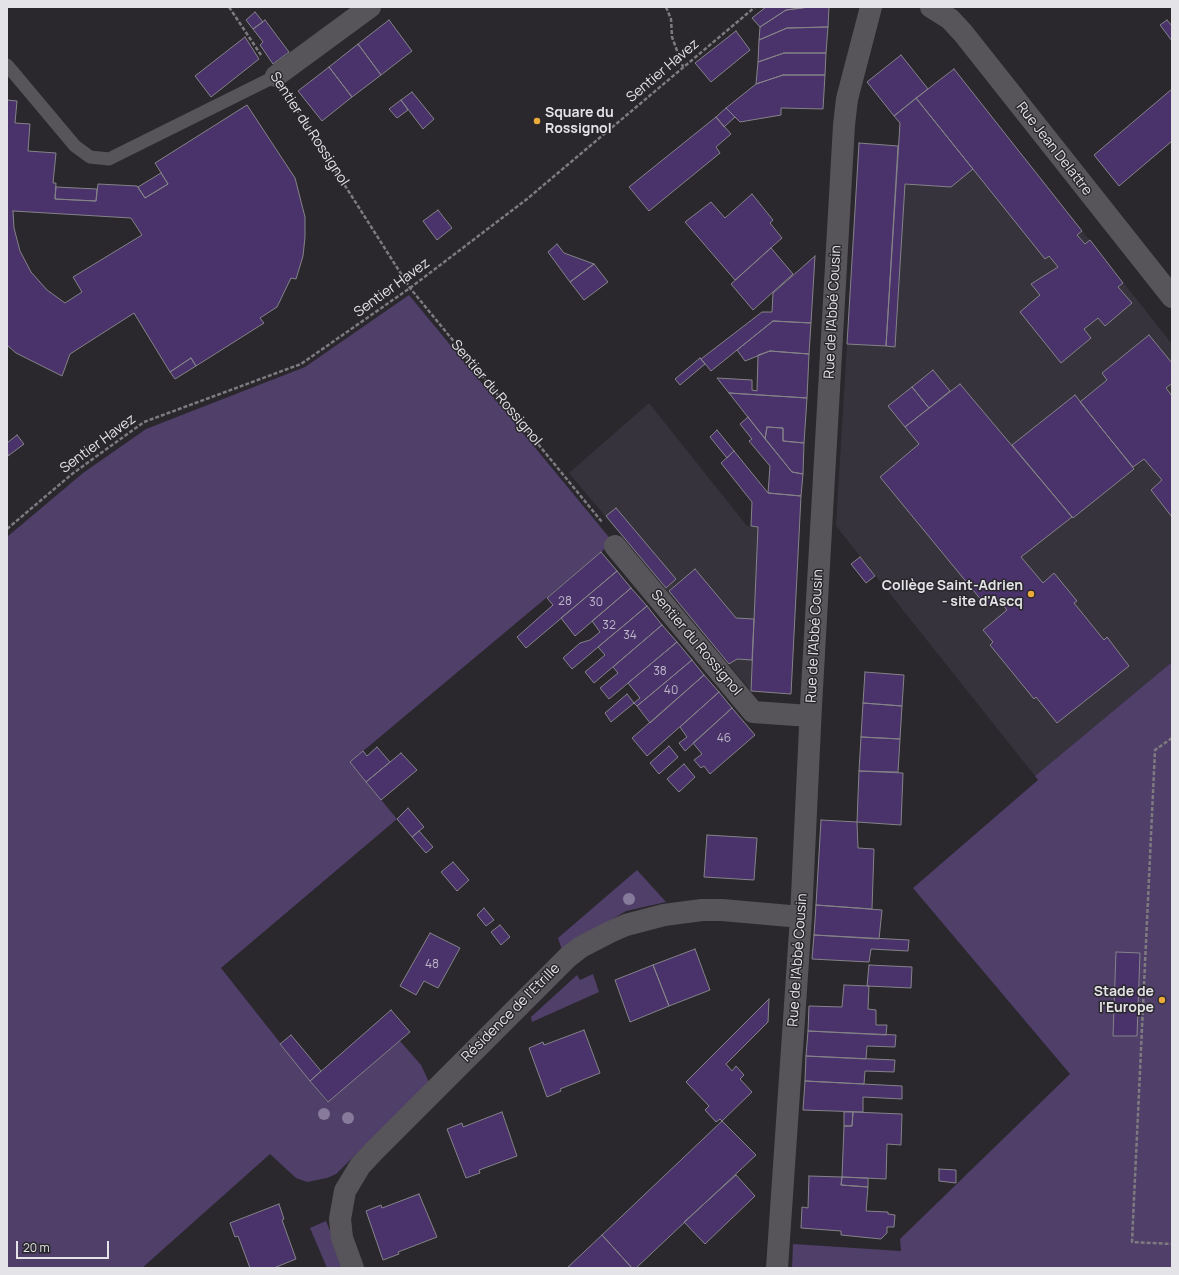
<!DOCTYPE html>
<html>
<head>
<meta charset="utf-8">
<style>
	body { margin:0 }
	#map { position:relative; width:1179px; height:1275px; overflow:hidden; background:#2a282d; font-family:Manrope,sans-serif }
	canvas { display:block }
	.frame { position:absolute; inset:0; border:8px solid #e4e3e7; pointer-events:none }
	.scale { position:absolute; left:16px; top:1241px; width:93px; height:18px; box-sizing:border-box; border:2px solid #e4e3e7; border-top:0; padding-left:5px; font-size:12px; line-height:14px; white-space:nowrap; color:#e4e3e7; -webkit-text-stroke:3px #2a282d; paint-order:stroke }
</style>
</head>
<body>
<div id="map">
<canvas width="1179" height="1275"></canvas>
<div class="frame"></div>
<div class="scale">20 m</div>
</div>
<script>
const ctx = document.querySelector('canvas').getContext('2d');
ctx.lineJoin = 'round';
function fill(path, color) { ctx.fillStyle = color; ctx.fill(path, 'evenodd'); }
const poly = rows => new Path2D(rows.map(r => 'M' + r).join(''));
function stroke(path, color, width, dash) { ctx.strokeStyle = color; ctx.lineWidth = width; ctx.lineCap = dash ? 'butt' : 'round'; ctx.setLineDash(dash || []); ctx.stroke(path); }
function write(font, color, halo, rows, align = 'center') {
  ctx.font = font + ' Manrope,sans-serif'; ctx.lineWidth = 3; ctx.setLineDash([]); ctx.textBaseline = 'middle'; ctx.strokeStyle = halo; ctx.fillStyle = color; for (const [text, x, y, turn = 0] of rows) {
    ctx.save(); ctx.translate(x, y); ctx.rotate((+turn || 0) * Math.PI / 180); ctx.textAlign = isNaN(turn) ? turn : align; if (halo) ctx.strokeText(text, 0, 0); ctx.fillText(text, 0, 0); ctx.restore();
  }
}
fill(poly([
	[954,69,1172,344,1172,662,1035,776,836,526,859,143,898,146,900,123,894,116],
	[649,403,747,526,799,529,791,694,751,691,569,473]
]), '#36333c');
fill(poly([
	[409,295,613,542,350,762,397,819,221,968,327,1102,400,1041,421,1065,429,1082,336,1174,327,1178,307,1182,296,1178,270,1154,142,1268,7,1268,7,537,83,473,146,429,305,367],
	[1172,662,1172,1268,792,1268,793,1244,901,1251,900,1239,1070,1074,913,888,1038,780,1035,776],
	[637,870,666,902,626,911,562,950,558,938],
	[593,974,599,992,532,1022,531,1017,577,975,580,980],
	[326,1221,345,1268,327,1268,310,1228]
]), '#4f3f69');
const building = poly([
	[766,7,809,7,786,10,760,27,752,18,766,7],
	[809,7,829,7,828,27,787,28,759,40,760,27,786,10,809,7],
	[255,12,263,22,253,29,246,20,255,12],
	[265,20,289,52,273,64,260,45,263,42,253,29,265,20],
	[389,20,412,51,381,75,358,44,389,20],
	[1167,20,1172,26,1172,41,1160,25,1167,20],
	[828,27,826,53,784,53,758,62,759,40,787,28,828,27],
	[736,31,750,50,711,82,695,63,736,31],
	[245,37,259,59,211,97,195,76,245,37],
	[358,44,381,75,352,97,329,67,358,44],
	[784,53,826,53,825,75,783,75,756,84,758,62,784,53],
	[901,55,928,89,894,116,867,82,901,55],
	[329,67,352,97,322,121,298,91,329,67],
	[954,69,1082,231,1077,235,1085,244,1090,240,1123,283,1118,287,1132,303,1105,326,1098,318,1084,329,1091,338,1061,363,1020,312,1040,295,1031,284,1058,267,1049,256,1045,259,916,98,954,69],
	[783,75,825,75,823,109,781,108,781,115,740,122,726,108,756,84,783,75],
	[1172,89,1172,141,1119,186,1094,155,1172,89],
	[412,92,434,119,423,129,401,100,412,92],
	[916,98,973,169,951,187,905,184,895,347,886,346,900,123,894,116,916,98],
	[7,100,17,101,15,123,30,124,28,151,56,153,53,183,56,183,55,199,96,201,98,184,137,186,145,198,168,184,155,163,247,105,295,178,305,217,305,237,303,256,296,279,291,278,277,307,260,318,264,323,196,366,191,358,170,372,134,313,70,354,62,376,16,353,7,345,7,100],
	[13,211,131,218,142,235,73,277,82,292,65,303,47,290,31,272,20,251,14,228,13,211],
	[401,100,408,110,397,118,389,109,401,100],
	[726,108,735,117,724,127,716,117,726,108],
	[716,117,731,134,716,147,720,153,649,211,629,187,716,117],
	[859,143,898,146,886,346,847,344,859,143],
	[161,173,168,184,145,198,138,187,161,173],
	[56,187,97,189,96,201,55,199,56,187],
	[752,194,773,220,770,223,782,238,735,280,685,222,711,202,725,218,752,194],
	[438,210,452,228,437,240,423,221,438,210],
	[557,244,564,253,594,264,570,282,548,252,557,244],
	[771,248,793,274,753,310,731,284,771,248],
	[815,256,811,323,773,321,711,371,701,359,762,312,772,312,773,293,815,256],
	[594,264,608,282,584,300,570,282,594,264],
	[773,321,811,323,809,354,770,351,745,361,737,350,773,321],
	[1149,335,1172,363,1172,383,1166,388,1172,396,1172,517,1151,490,1162,480,1144,459,1133,467,1080,402,1107,380,1102,373,1149,335],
	[770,351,809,354,807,398,729,393,717,378,752,380,752,390,757,391,758,355,770,351],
	[191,358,196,366,175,379,170,372,191,358],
	[700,358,705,364,680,385,675,379,700,358],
	[933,370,950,391,929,408,912,387,933,370],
	[960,384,1072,517,1021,557,1043,583,1054,573,1077,601,1074,603,1104,640,1107,637,1129,666,1057,723,1036,697,1034,699,990,645,993,642,983,630,1007,610,998,599,987,607,880,477,919,444,905,427,960,384],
	[912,387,929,408,905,427,888,406,912,387],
	[729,393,807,398,804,443,783,441,783,428,767,427,765,439,729,393],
	[1075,395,1134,469,1073,518,1012,445,1075,395],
	[748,417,792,472,803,474,801,496,768,493,770,466,749,441,752,439,740,424,748,417],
	[767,427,783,428,783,441,804,443,803,474,792,472,765,439,767,427],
	[717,430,734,451,727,458,710,437,717,430],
	[17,435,24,444,8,456,7,443,17,435],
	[734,451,768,493,801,496,791,694,751,691,758,527,751,526,752,502,721,463,734,451],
	[616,508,676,579,666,588,606,516,616,508],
	[601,552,617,571,526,648,517,637,553,605,547,598,601,552],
	[860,557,875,576,866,583,851,564,860,557],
	[695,569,736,618,754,619,752,660,737,659,729,664,669,591,695,569],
	[617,571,631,588,575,636,561,618,617,571],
	[631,588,647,606,572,669,563,658,580,643,590,640,600,632,592,621,631,588],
	[647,606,662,625,594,683,585,672,605,655,598,647,647,606],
	[662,625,677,642,609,699,600,688,618,673,613,667,662,625],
	[677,642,692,660,637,706,634,703,640,698,628,683,677,642],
	[692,660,704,675,650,723,637,706,692,660],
	[865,672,904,675,902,706,863,703,865,672],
	[704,675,719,692,647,756,632,738,704,675],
	[719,692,732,708,685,751,679,743,687,737,680,727,719,692],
	[627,694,634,703,611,722,605,713,627,694],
	[863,703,902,706,900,739,861,737,863,703],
	[732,708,755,735,710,774,704,766,701,768,694,760,702,754,693,743,732,708],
	[861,737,900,739,898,772,859,771,861,737],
	[669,746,678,757,659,774,650,763,669,746],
	[377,747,390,762,366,782,350,762,363,751,367,756,377,747],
	[401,753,417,770,381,800,366,782,401,753],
	[684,764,695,777,679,792,667,779,684,764],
	[859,771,903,773,901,825,857,822,859,771],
	[408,808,424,827,412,837,397,819,408,808],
	[821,820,857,822,858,848,874,849,872,909,816,905,821,820],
	[419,831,433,847,426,853,412,837,419,831],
	[707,835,757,838,754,880,704,877,707,835],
	[453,862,469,880,457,891,441,872,453,862],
	[816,905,882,910,879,939,814,935,816,905],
	[484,908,494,920,486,926,477,915,484,908],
	[500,925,510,937,501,945,491,932,500,925],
	[430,933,460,948,438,988,424,981,416,995,400,986,430,933],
	[814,935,909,940,908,951,871,949,869,962,812,959,814,935],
	[695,949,710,990,669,1006,653,965,695,949],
	[1116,952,1140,953,1137,1036,1113,1036,1116,952],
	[653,965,669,1006,630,1022,615,980,653,965],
	[869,965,912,967,911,988,867,986,869,965],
	[844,985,869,986,868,1009,876,1010,876,1025,887,1025,886,1035,808,1031,809,1006,842,1007,844,985],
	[769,999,768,1022,726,1064,732,1071,736,1066,744,1075,740,1079,752,1092,722,1121,720,1119,716,1122,705,1110,709,1106,686,1082,769,999],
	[391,1010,410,1032,328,1102,310,1081,391,1010],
	[584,1030,600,1073,560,1089,561,1091,547,1097,529,1048,543,1042,544,1045,584,1030],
	[808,1031,896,1035,895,1047,867,1046,866,1059,806,1056,808,1031],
	[291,1035,321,1071,310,1081,280,1044,291,1035],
	[806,1056,895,1060,894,1072,865,1071,864,1084,805,1081,806,1056],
	[805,1081,902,1086,902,1099,863,1097,863,1112,803,1110,805,1081],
	[502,1112,517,1156,479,1170,480,1173,466,1178,447,1129,462,1123,463,1127,502,1112],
	[844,1112,853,1112,852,1126,844,1126,844,1112],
	[853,1112,902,1114,901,1145,887,1144,886,1179,842,1177,844,1126,852,1126,853,1112],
	[722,1121,756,1155,636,1268,632,1268,602,1235,722,1121],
	[939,1169,956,1170,956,1183,939,1181,939,1169],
	[736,1175,755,1196,705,1244,684,1222,736,1175],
	[809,1176,842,1177,841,1185,868,1187,866,1211,888,1212,888,1214,895,1215,894,1227,887,1227,887,1233,881,1239,841,1235,841,1231,801,1228,802,1207,808,1208,809,1176],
	[842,1177,868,1178,868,1187,841,1185,842,1177],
	[419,1194,437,1237,398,1252,399,1254,383,1260,366,1211,381,1205,382,1208,419,1194],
	[279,1204,284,1219,282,1220,296,1259,274,1268,250,1268,238,1236,235,1237,230,1223,279,1204],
	[602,1235,632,1268,567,1268,602,1235]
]);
fill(building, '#4a336a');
stroke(building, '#848388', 1);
stroke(poly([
	[229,7,261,55],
	[666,7,671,19,672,37,683,67],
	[290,99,410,288,602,522],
	[7,529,72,474,144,422,301,364,410,288,527,199,755,7],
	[1172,738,1155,750,1132,1242,1172,1244]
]), '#7d7b80', 2.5, [4, 2]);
stroke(poly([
	[7,65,75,146,90,157,109,159,276,76]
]), '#57555a', 13);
stroke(poly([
	[931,7,950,19,963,33,1172,297],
	[276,76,370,7],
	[615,546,753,712,810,716],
	[353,1268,342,1238,340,1219,345,1191,360,1166,373,1152,568,957,581,947,610,932,626,925,664,915,702,910,722,910,801,917],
	[777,1268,801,917,811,706,844,125,847,99,871,7]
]), '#57555a', 22);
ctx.fillStyle = '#867b9a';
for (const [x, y] of [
	[629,899],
	[324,1114],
	[348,1118]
]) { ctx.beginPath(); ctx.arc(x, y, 6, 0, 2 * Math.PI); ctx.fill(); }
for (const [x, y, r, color] of [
	[537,121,4,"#ebaa39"],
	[1031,594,4,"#ebaa39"],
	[1162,1000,4,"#ebaa39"]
]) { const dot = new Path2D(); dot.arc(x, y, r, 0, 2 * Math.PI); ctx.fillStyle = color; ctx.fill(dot); stroke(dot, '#2a282d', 1.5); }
write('12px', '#beb7c8', null, [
	["28",565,602],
	["30",596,603],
	["32",609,626],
	["34",630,636],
	["38",660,672],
	["40",671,691],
	["46",724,739],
	["48",432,965]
]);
write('14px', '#e4e3e7', '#2a282d', [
	["Sentier Havez",663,71,-40],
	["Sentier du Rossignol",309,129,57],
	["Rue Jean Delattre",1054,149,52],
	["Sentier Havez",392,288,-36],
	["Rue de l'Abbé Cousin",833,312,-87],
	["Sentier du Rossignol",496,393,50],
	["Sentier Havez",98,444,-36],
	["Rue de l'Abbé Cousin",815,636,-87],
	["Sentier du Rossignol",696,643,50],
	["Rue de l'Abbé Cousin",798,960,-86],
	["Résidence de l'Etrille",511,1013,-45]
]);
write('bold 14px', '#e4e3e7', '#2a282d', [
	["Square du",545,113,"left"],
	["Rossignol",545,129,"left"],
	["Collège Saint-Adrien",1023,586],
	["- site d'Ascq",1023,602],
	["Stade de",1154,992],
	["l'Europe",1154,1008]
], 'right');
</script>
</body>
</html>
